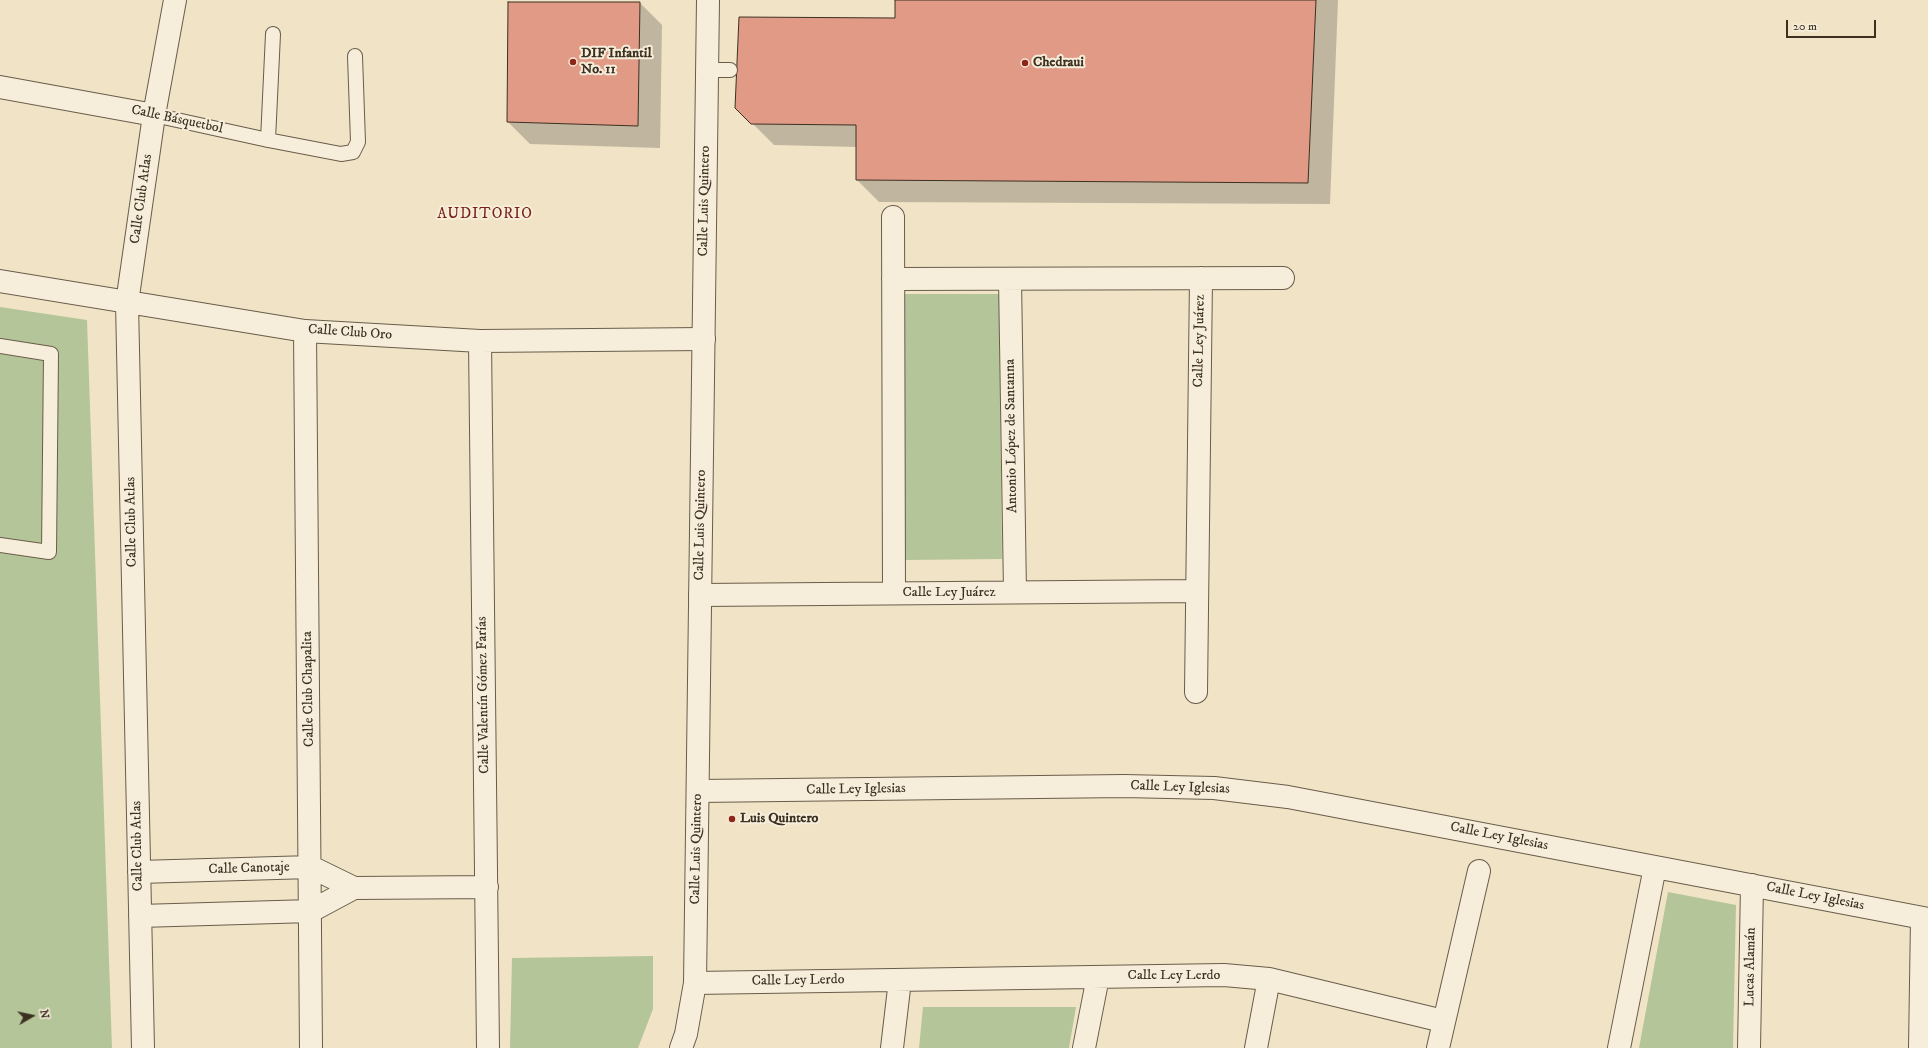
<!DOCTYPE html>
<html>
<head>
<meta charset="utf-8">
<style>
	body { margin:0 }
	#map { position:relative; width:1928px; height:1048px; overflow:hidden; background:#f1e3c6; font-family:"IM FELL DW Pica",serif }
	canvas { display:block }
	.north { position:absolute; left:12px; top:996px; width:40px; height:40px; -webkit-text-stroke:3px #f6edda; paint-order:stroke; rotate:81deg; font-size:11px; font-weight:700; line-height:16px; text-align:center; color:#3c3021 }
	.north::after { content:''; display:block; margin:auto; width:14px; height:18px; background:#3c3021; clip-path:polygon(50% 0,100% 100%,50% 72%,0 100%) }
	.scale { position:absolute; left:1786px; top:20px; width:90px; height:18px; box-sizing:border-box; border:2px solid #3c3021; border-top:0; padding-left:5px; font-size:12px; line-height:14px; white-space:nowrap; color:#3c3021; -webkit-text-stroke:3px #f6edda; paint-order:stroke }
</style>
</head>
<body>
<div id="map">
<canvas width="1928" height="1048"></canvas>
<div class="north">N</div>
<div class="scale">20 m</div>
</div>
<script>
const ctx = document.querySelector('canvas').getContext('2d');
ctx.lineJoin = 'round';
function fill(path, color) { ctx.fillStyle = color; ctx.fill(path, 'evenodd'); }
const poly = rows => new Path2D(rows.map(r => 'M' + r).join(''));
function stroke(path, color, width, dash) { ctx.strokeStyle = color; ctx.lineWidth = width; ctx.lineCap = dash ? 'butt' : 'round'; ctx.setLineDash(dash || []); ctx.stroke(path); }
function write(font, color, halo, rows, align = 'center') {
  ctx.font = font + ' "IM FELL DW Pica",serif'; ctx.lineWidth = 4; ctx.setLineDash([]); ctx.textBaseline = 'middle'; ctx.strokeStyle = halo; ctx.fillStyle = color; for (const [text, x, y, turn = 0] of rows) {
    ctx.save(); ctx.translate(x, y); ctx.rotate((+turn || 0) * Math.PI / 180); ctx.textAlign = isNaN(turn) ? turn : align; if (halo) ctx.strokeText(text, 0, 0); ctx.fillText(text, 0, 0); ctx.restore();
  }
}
fill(poly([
	[903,294,999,294,1002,559,905,560],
	[0,307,87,320,112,1048,0,1048],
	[1668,892,1736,905,1733,1048,1639,1048],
	[653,956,653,1009,638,1048,510,1048,512,958],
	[923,1007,1076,1007,1069,1048,919,1048]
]), '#b4c59a');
fill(poly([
	[896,0,1338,0,1330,204,879,202,857,180,857,147,774,145,736,107,895,19],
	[640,3,662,25,660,148,530,144,508,122]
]), '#0003');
const building = poly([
	[895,0,1316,0,1308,183,856,180,856,125,751,124,735,108,739,17,895,18,895,0],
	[508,2,640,2,638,126,507,122,508,2]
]);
fill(building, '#e09a86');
stroke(building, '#3c3021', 1);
const service = poly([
	[707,70,730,70],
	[154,115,268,140,341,154,353,152,358,142,355,56],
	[268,140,273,34],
	[0,346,51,354,49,552,0,545]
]);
const minor = poly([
	[0,87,154,115],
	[893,217,894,593],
	[893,279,1283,278],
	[1010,279,1015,592],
	[0,281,305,331,480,341,704,339],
	[305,331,311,1048],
	[480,341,488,1048],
	[700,595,1197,591],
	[1196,692,1201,278],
	[698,791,1124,786,1214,788,1288,797,1928,919],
	[139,872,311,867,354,888,487,887],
	[140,916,311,911,354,888],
	[695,983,1224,975,1269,979,1443,1021],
	[143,1048,127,303,154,115,175,0],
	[892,1048,900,980],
	[1084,1048,1098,977],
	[1256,1048,1269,979],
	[1438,1048,1479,871],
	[1619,1048,1655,867],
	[1749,1048,1752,885],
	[1920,1048,1922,918]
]);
const tertiary = poly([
	[681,1048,686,1034,695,983,708,0]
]);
stroke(service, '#695d4a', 16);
stroke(minor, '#695d4a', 24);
stroke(tertiary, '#695d4a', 24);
stroke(service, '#f6edda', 14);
stroke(minor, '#f6edda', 22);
stroke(tertiary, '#f6edda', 22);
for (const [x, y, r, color] of [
	[573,62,4,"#8f2418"],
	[1025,63,4,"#8f2418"],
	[732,819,4,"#8f2418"]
]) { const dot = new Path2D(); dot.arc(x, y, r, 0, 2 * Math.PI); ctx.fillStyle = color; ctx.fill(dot); stroke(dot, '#f6edda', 1.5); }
write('bold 14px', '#3c3021', '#f6edda', [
	["DIF Infantil",581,54],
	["No. 11",581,70],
	["Chedraui",1033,63],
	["Luis Quintero",740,819]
], 'left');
write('14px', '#3c3021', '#f6edda', [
	["Calle Básquetbol",177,120,12],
	["Calle Club Atlas",142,199,-82],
	["Calle Luis Quintero",705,201,-89],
	["Calle Club Oro",350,333,4],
	["Calle Ley Juárez",1200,341,-89],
	["Antonio López de Santanna",1012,436,-91],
	["Calle Club Atlas",132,522,-91],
	["Calle Luis Quintero",701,525,-89],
	["Calle Ley Juárez",949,593],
	["Calle Club Chapalita",309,689,-91],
	["Calle Valentín Gómez Farías",484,695,-91],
	["Calle Ley Iglesias",1180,788,2],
	["Calle Ley Iglesias",856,790,-1],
	["Calle Ley Iglesias",1499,837,11],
	["Calle Club Atlas",138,846,-91],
	["Calle Luis Quintero",697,849,-89],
	["Calle Canotaje",249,869,-2],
	["Calle Ley Iglesias",1815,897,11],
	["Lucas Alamán",1751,967,-89],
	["Calle Ley Lerdo",1174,976],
	["Calle Ley Lerdo",798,981,-1]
]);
ctx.letterSpacing = '1px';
write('15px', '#7a1f14', '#f6edda', [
	["AUDITORIO",485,215]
]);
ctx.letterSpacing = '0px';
</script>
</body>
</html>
